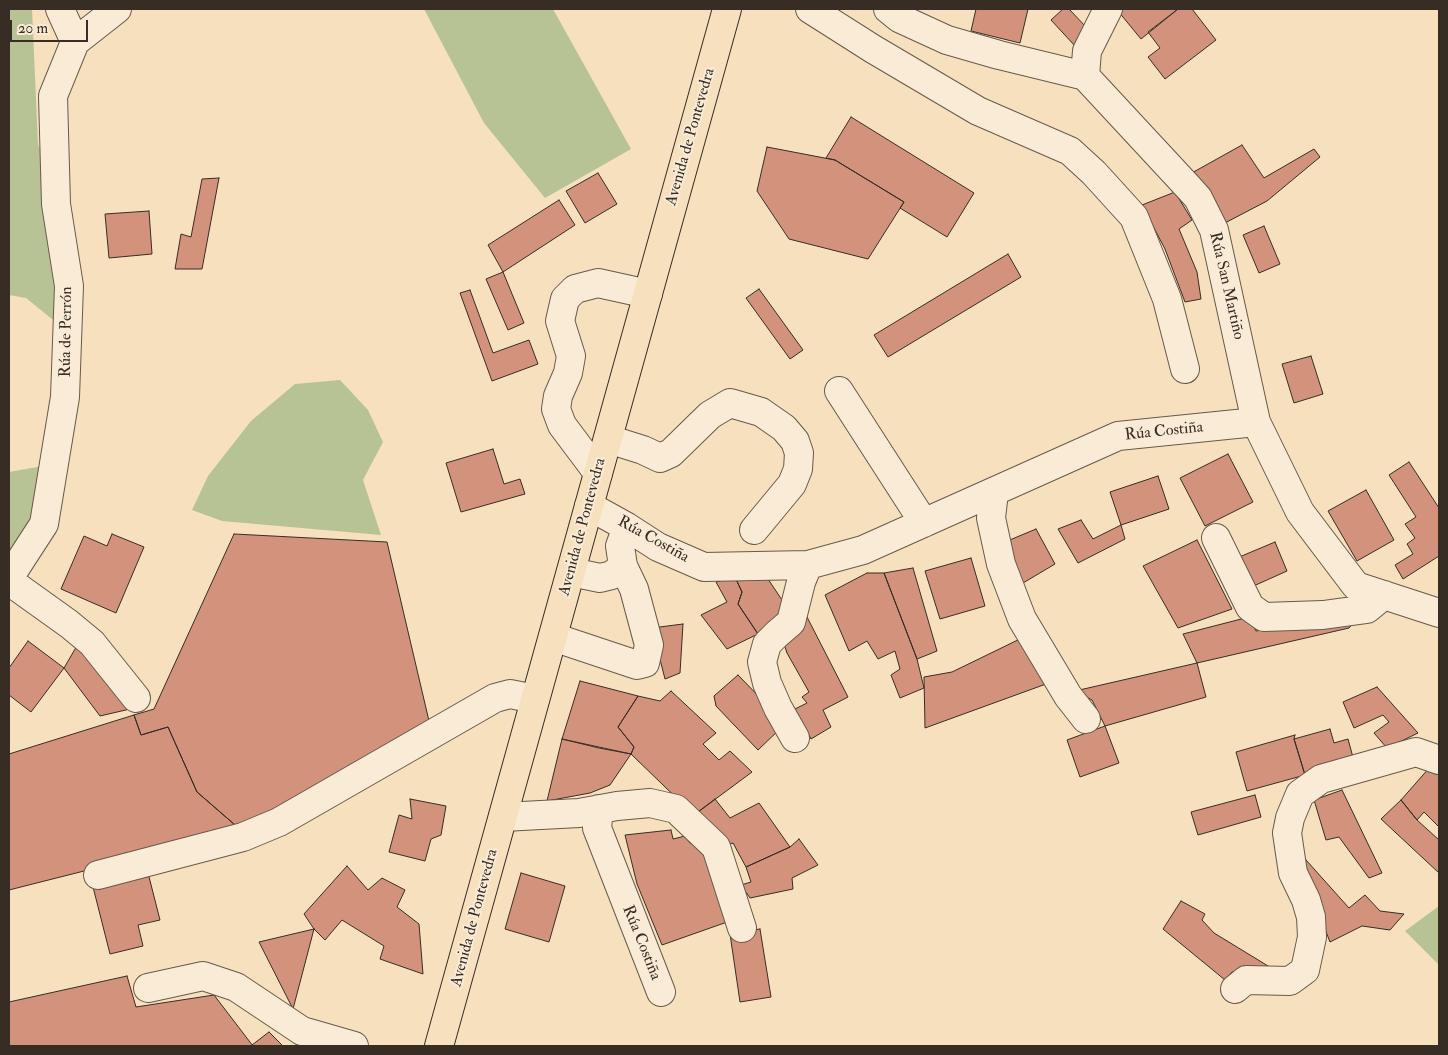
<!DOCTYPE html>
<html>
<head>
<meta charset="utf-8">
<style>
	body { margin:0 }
	#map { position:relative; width:1448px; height:1055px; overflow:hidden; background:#f6e0be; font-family:"IM FELL Double Pica",serif }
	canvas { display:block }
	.frame { position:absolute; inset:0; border:10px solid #372d25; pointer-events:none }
	.scale { position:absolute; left:10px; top:20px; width:78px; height:22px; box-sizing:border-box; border:2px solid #372d25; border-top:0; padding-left:6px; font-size:15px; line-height:18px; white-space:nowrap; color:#372d25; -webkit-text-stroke:4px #f9ebd5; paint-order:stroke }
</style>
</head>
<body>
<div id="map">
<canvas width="1448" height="1055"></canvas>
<div class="frame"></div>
<div class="scale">20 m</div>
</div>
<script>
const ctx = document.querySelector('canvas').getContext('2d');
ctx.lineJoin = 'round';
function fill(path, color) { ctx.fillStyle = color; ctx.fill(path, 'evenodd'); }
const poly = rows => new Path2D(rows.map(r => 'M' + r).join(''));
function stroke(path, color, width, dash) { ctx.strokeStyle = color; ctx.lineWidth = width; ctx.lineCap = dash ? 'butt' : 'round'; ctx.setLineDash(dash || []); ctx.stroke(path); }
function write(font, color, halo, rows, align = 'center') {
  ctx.font = font + ' "IM FELL Double Pica",serif'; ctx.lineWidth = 4; ctx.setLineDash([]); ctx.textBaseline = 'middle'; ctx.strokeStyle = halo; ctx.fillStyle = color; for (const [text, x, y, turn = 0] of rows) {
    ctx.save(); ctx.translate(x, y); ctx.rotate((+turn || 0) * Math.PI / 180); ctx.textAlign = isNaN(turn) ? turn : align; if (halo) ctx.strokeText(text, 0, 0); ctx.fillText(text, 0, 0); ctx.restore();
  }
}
fill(poly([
	[9,9,32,9,38,144,56,204,68,332,26,298,9,295],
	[424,9,553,9,631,149,545,198,484,123],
	[340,380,368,410,383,442,363,480,381,535,222,521,192,510,208,476,251,421,295,384],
	[54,464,9,578,9,472],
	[1439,906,1439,965,1405,931]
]), '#b8c395');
const building = poly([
	[976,9,1028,9,1020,43,971,31,976,9],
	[1063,9,1069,9,1086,27,1075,46,1051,20,1063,9],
	[1121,9,1178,9,1141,39,1118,11,1121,9],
	[1178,9,1192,9,1216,40,1165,79,1148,57,1160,48,1148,32,1178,9],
	[851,117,974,193,947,237,900,208,904,202,835,160,826,158,851,117],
	[1242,145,1264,178,1314,149,1320,157,1267,201,1221,225,1190,174,1242,145],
	[767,147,835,160,904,202,868,259,789,239,757,191,767,147],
	[598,173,617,204,585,223,566,191,598,173],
	[219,178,202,269,175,269,181,234,191,237,202,179,219,178],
	[1175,192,1192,220,1179,229,1197,272,1201,299,1185,302,1165,249,1142,205,1175,192],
	[559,200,575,225,503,272,488,245,559,200],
	[149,211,152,254,109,258,105,214,149,211],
	[1264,226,1280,264,1259,273,1243,235,1264,226],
	[1008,254,1021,277,888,357,874,335,1008,254],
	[503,272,524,323,508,330,486,279,503,272],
	[759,289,803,350,790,359,746,298,759,289],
	[470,290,493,353,529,340,538,364,492,381,460,293,470,290],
	[1311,356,1323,394,1294,403,1282,364,1311,356],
	[493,449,504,484,520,479,525,494,461,512,446,463,493,449],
	[1228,454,1253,502,1205,526,1180,478,1228,454],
	[1409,462,1439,508,1439,556,1403,579,1395,565,1413,554,1407,544,1415,538,1405,524,1416,517,1389,475,1409,462],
	[1158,476,1169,509,1121,525,1110,492,1158,476],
	[1366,490,1394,540,1357,561,1328,511,1366,490],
	[1081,520,1093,539,1121,525,1125,539,1078,563,1058,529,1081,520],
	[1036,529,1055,564,1023,583,1005,542,1036,529],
	[112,534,144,547,116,613,61,589,84,536,107,546,112,534],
	[234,534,387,542,429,721,242,831,197,792,168,727,141,735,134,715,154,709,234,534],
	[1197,540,1232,609,1178,628,1143,566,1197,540],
	[1275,542,1287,571,1249,588,1237,558,1275,542],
	[971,558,985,606,940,619,925,571,971,558],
	[913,568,937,651,917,659,884,573,913,568],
	[764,573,790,612,758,634,738,604,742,592,735,577,764,573],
	[867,573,884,573,917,659,924,688,900,698,891,675,900,669,895,651,878,659,867,641,849,651,825,595,867,573],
	[735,577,742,592,738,604,758,634,727,649,701,615,727,602,716,582,735,577],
	[807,617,848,697,823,710,831,727,811,739,795,709,807,703,802,697,809,692,787,653,782,638,807,617],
	[1249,617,1256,631,1308,622,1356,620,1349,628,1197,663,1183,634,1249,617],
	[683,624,680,673,665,679,652,628,683,624],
	[1026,636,1046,684,925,728,924,677,952,672,1026,636],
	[28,641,64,668,31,712,9,695,9,668,28,641],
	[78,644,130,709,100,716,64,668,78,644],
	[1197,663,1206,697,1105,726,1092,700,1075,691,1197,663],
	[738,675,771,709,781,728,758,750,716,706,714,696,738,675],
	[580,681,638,696,618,727,634,747,631,754,562,739,580,681],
	[1377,687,1418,733,1387,748,1374,733,1389,722,1383,715,1354,728,1343,702,1377,687],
	[671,691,716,733,703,744,719,760,730,751,752,772,694,815,631,754,634,747,618,727,638,696,660,701,671,691],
	[134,715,141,735,168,727,197,792,242,831,9,890,9,754,134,715],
	[1105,726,1119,763,1080,777,1067,740,1105,726],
	[1330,729,1334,743,1348,739,1354,761,1305,775,1294,739,1330,729],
	[1295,735,1294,739,1305,775,1247,791,1236,752,1295,735],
	[562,739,599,748,631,754,610,785,590,793,547,801,562,739],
	[1430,767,1439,773,1439,827,1424,812,1417,820,1401,800,1430,767],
	[1342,790,1382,873,1369,878,1339,837,1326,840,1314,800,1342,790],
	[1255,795,1261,817,1198,835,1191,812,1255,795],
	[410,799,446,806,441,835,431,839,425,861,389,852,399,815,412,819,410,799],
	[715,799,730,818,759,803,790,847,746,867,733,843,726,845,694,815,715,799],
	[1401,800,1417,820,1439,840,1439,873,1381,819,1401,800],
	[671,830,673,839,685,836,690,843,704,842,730,921,662,945,637,884,625,835,671,830],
	[799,839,818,865,792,878,793,889,750,898,741,885,751,882,746,867,790,847,799,839],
	[1306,860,1349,908,1365,895,1380,911,1404,914,1390,930,1362,926,1330,942,1301,868,1306,860],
	[146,865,160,920,138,925,143,946,110,954,91,879,146,865],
	[347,866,368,890,382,878,405,890,397,907,419,924,423,974,380,959,384,946,342,920,325,940,314,929,304,914,347,866],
	[521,873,565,886,549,942,505,929,521,873],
	[1181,901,1205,914,1202,920,1214,933,1273,969,1268,977,1232,972,1225,980,1163,929,1181,901],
	[314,929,293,1009,259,942,314,929],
	[760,929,771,997,740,1002,730,934,760,929],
	[127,976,136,1007,214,995,253,1046,9,1046,9,1002,127,976],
	[269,1032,283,1046,253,1046,252,1045,269,1032]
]);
fill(building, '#d3927c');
stroke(building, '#372d25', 1);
const minor = poly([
	[60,9,75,42],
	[810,9,873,49,978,111,1070,151,1094,173,1134,217,1167,299,1185,369],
	[888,9,899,18,947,40,999,55,1085,76,1189,188,1198,198,1214,230,1256,422,1300,512,1356,586,1439,613],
	[1085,76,1087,51,1108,9],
	[839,391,924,523],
	[608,439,643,450,660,458,671,453,710,415,730,403,761,412,784,428,795,441,799,453,798,469,792,484,754,530],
	[598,473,562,425,556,409,558,396,568,373,571,356,560,321,565,299,575,289,598,283,648,294],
	[994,492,991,518,1001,564,1022,619,1068,696,1086,719],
	[589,506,627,527,658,547,704,567,808,565,863,550,1118,436,1256,422],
	[1216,538,1250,607,1264,617,1323,615,1367,609,1384,595],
	[571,572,600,578,612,575,623,566],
	[9,578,44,524,65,397,69,286,56,204,53,96,75,42,117,9],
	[9,581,69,624,92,643,136,698],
	[553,637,637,665,645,663,649,645,634,589,623,566,620,546,627,527],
	[795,738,778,708,767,683,762,662,767,644,777,634,791,622,801,582,808,565],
	[599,809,597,828,661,992],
	[503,817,579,813,617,806,650,803,676,809,716,847,742,928],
	[98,875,243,837,279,822,495,698,510,694,535,699],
	[148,988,203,976,236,987,302,1031,354,1046],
	[1235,989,1246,980,1290,981,1305,970,1312,937,1311,917,1306,900,1293,873,1287,833,1290,818,1300,794,1321,779,1416,752,1439,760]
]);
const major = poly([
	[439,1046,727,9]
]);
stroke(minor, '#675a4b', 30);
stroke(major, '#372d25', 30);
stroke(minor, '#f9ebd5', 28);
stroke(major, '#f6e0be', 28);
write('16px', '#372d25', '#f9ebd5', [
	["Avenida de Pontevedra",691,137,-74],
	["Rúa San Martiño",1226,286,77],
	["Rúa de Perrón",67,332,-89],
	["Rúa Costiña",1164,432,-6],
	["Avenida de Pontevedra",583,527,-75],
	["Rúa Costiña",653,540,29],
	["Avenida de Pontevedra",475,918,-75],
	["Rúa Costiña",641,943,68]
]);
</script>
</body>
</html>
